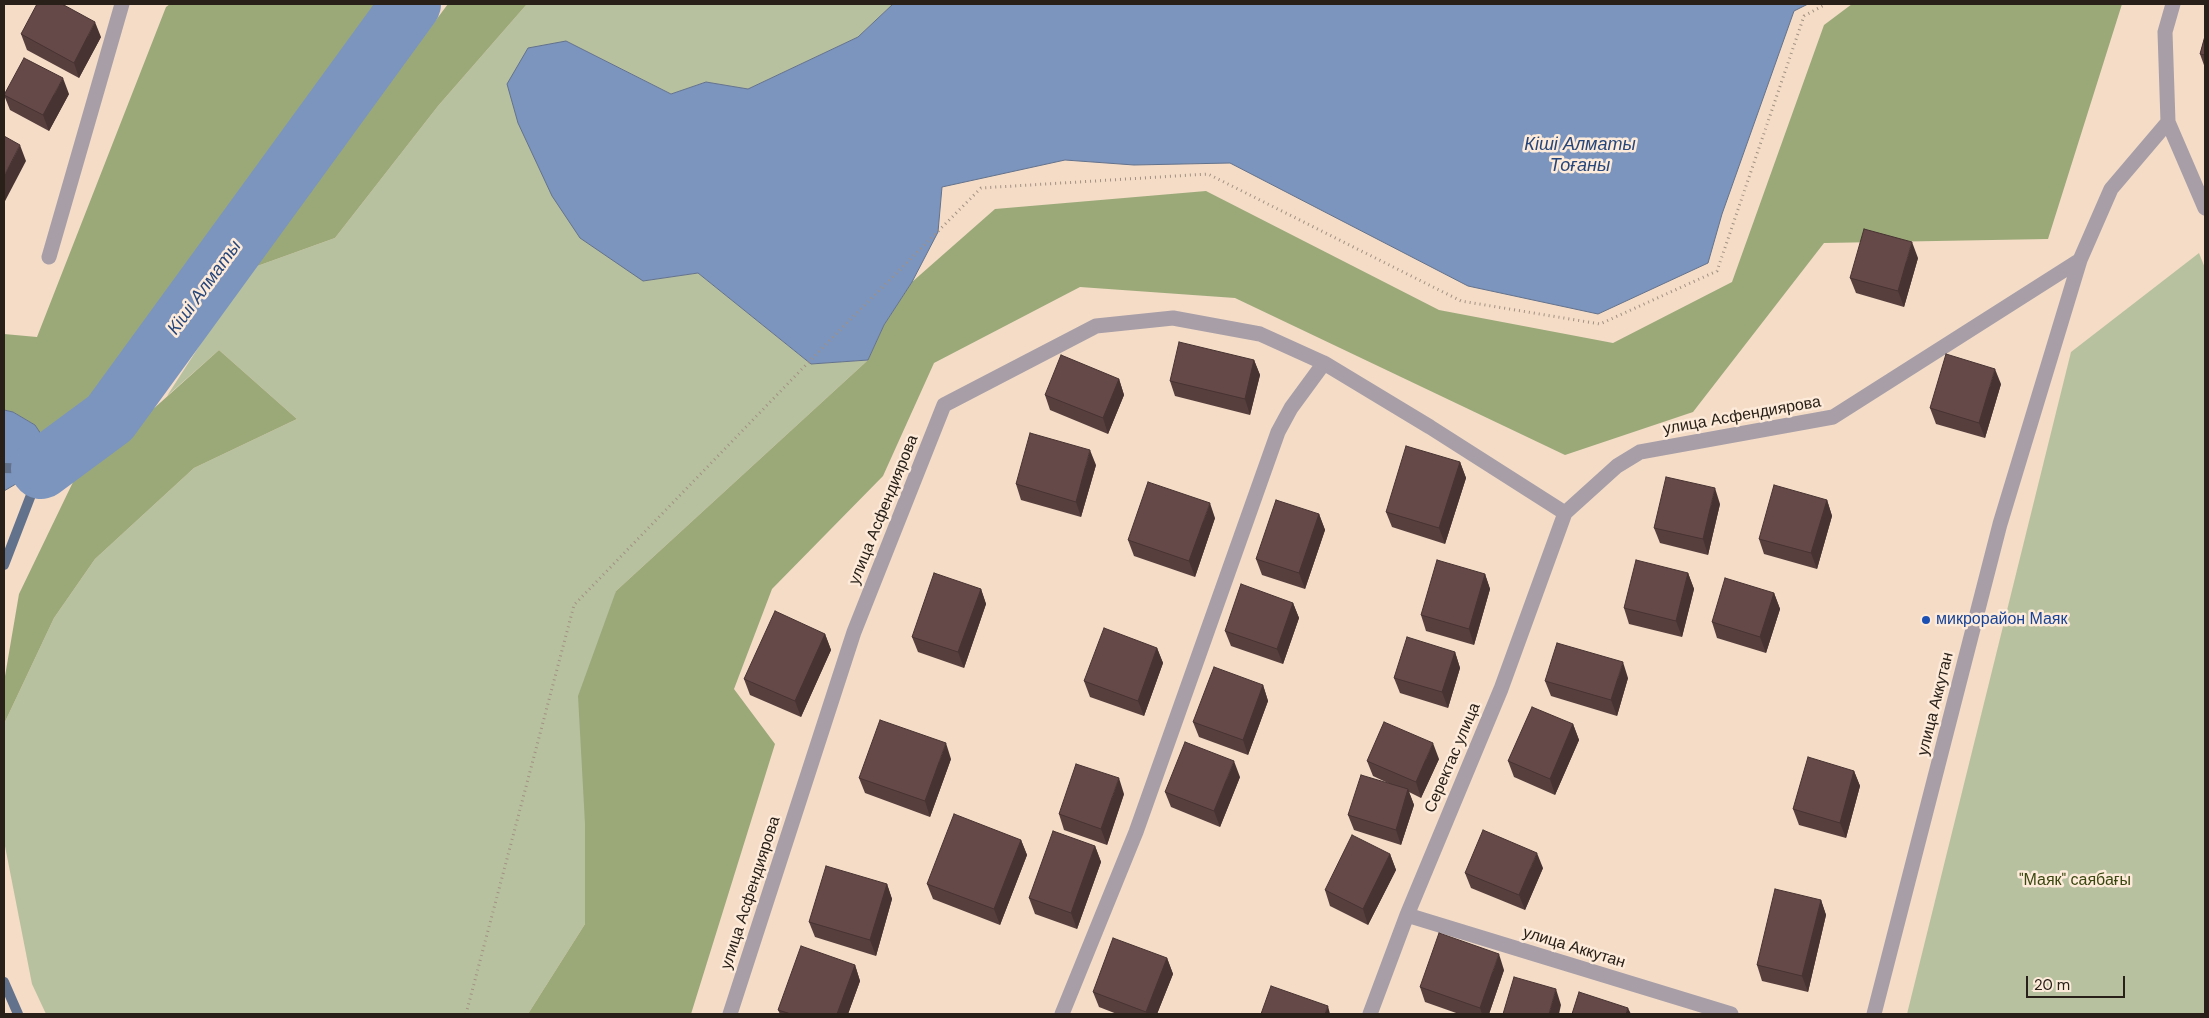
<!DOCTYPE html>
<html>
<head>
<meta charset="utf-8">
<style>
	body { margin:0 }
	#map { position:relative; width:2209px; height:1018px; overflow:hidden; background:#f4dcc7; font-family:"DM Sans",sans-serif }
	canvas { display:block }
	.frame { position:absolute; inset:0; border:5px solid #292119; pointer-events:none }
	.scale { position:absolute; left:2026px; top:976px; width:99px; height:22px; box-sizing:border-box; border:2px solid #292119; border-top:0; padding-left:6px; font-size:15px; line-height:18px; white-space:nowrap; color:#292119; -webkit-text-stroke:4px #fdead9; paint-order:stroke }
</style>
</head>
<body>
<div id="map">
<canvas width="2209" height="1018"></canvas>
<div class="frame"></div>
<div class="scale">20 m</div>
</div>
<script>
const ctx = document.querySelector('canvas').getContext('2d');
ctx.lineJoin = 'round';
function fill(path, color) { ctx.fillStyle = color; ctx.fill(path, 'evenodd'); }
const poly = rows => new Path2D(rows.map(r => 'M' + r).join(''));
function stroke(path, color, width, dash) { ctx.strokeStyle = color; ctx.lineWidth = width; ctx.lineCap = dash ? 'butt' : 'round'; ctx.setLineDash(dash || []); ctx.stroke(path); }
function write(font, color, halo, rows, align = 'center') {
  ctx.font = font + ' "DM Sans",sans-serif'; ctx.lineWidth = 5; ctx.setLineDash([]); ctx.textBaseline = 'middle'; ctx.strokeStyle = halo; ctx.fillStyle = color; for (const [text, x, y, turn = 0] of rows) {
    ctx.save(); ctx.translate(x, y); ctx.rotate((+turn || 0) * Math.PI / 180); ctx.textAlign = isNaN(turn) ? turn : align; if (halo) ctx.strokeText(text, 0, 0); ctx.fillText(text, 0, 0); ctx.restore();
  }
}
fill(poly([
	[527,4,893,4,858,37,748,89,706,82,671,94,566,41,643,281,698,273,811,364,868,360,616,591,585,824,585,924,528,1014,46,1014,32,984,4,841,4,724,54,618,95,559,194,468,297,419,219,350,167,396,249,269,335,238,438,106],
	[2199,253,2205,268,2205,1014,1907,1014,2071,352]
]), '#b7c1a0');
fill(poly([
	[170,4,378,4,114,375,49,446,35,425,13,412,4,410,4,334,37,337,166,7],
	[448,4,527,4,438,106,335,238,249,269],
	[1852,4,2122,4,2048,239,1824,243,1693,412,1565,455,1235,298,1080,287,934,363,883,476,772,589,734,689,775,744,691,1014,528,1014,585,924,585,824,578,696,616,591,868,360,884,325,912,282,995,209,1206,191,1439,310,1613,343,1732,282,1824,25],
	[219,350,297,419,194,468,95,559,54,618,4,724,4,682,19,594,74,480]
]), '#9ba979');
const water = poly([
	[893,4,1808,4,1794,11,1722,214,1708,263,1598,314,1468,286,1230,163,1134,165,1065,160,942,187,938,232,912,282,884,325,868,360,811,364,698,273,643,281,580,238,552,196,518,123,507,84,528,48,566,41,671,94,706,82,748,89,858,37,893,4],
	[4,410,13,412,35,425,49,446,41,469,4,491,4,410]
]);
fill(water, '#7c95be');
stroke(water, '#63728c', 1);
stroke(poly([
	[4,468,41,469,4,565],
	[4,982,18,1014]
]), '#63728c', 10);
stroke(poly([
	[41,469,110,418,411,4]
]), '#7c95be', 60);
stroke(poly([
	[466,1014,574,605,830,340,981,188,1208,174,1461,301,1600,324,1717,271,1804,16,1826,4]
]), '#a29181', 3, [1, 4]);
stroke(poly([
	[49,257,122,4]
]), '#a79ea7', 15);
stroke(poly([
	[2173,4,2165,32,2168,122,2205,208],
	[1407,915,1731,1014],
	[730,1014,854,632,944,405,1096,326,1173,318,1260,334,1324,363,1430,427,1565,513],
	[1062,1014,1136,832,1278,432,1291,408,1324,363],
	[1370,1014,1407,915,1501,689,1565,513,1617,466,1640,452,1833,417,2080,260,2111,189,2168,122],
	[1874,1014,2000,524,2080,260]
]), '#a79ea7', 15);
fill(poly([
	[21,34,101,37,79,78,27,50],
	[2205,36,2205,68,2200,54],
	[69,94,49,131,10,110,4,95],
	[1918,258,1904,307,1856,293,1850,278],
	[1254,360,1260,375,1250,415,1175,396,1170,381],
	[1119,379,1124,395,1108,434,1050,410,1045,395],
	[2001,384,1985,438,1936,424,1930,408],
	[1460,462,1466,478,1445,544,1392,527,1386,512],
	[1096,465,1081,517,1021,500,1016,484],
	[1827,500,1832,516,1817,569,1764,554,1759,539],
	[1720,504,1708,555,1660,543,1654,528],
	[1319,514,1325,530,1305,589,1262,575,1256,559],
	[1215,518,1195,577,1134,556,1128,540],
	[1688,573,1694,589,1682,637,1629,624,1624,608],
	[1485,574,1490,589,1474,645,1426,631,1421,615],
	[981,589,986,604,964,668,918,652,912,637],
	[1774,593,1780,609,1766,653,1717,638,1712,622],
	[1293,603,1299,618,1283,664,1231,646,1225,631],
	[825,634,831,650,801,717,750,695,744,679],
	[1157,648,1163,663,1144,716,1090,697,1084,681],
	[1455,652,1460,668,1448,708,1400,693,1394,678],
	[1628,678,1617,716,1551,696,1545,681],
	[1263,685,1268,701,1248,755,1199,737,1193,722],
	[1573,724,1579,740,1555,795,1514,777,1508,761],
	[951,759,930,817,865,793,859,778],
	[1439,759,1421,798,1409,792,1414,805,1401,845,1354,830,1348,815,1390,784,1373,776,1367,761],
	[1854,771,1860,786,1846,838,1799,825,1793,809],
	[1240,777,1220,827,1171,807,1165,792],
	[1124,794,1107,845,1064,830,1059,814],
	[1021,840,1027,855,1000,925,933,899,927,884],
	[1095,846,1101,862,1077,929,1035,914,1029,898],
	[1390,854,1396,870,1368,925,1330,906,1325,890],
	[1543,868,1525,910,1471,888,1465,873],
	[887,884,892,899,876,956,815,937,809,922],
	[1821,900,1826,915,1808,992,1762,981,1757,965],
	[1167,958,1173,974,1157,1014,1117,1014,1099,1007,1093,992],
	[855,965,860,981,848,1014,780,1014,778,1010],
	[1504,970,1489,1014,1459,1014,1425,1002,1420,987]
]), '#573f3e');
fill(poly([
	[95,22,101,37,79,78,74,63],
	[63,78,69,94,49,131,43,115],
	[20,145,26,161,4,203,4,176],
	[1912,242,1918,258,1904,307,1898,291],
	[1254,360,1260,375,1250,415,1245,399],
	[1995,369,2001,384,1985,438,1979,423],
	[1119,379,1124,395,1108,434,1103,418],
	[1090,450,1096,465,1081,517,1076,502],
	[1460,462,1466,478,1445,544,1439,528],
	[1715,488,1720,504,1708,555,1703,539],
	[1827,500,1832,516,1817,569,1811,553],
	[1210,503,1215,518,1195,577,1189,561],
	[1319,514,1325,530,1305,589,1299,573],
	[1688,573,1694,589,1682,637,1676,621],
	[1485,574,1490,589,1474,645,1469,629],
	[981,589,986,604,964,668,958,652],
	[1774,593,1780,609,1766,653,1760,637],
	[1293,603,1299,618,1283,664,1277,649],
	[825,634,831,650,801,717,795,701],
	[1157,648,1163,663,1144,716,1138,701],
	[1455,652,1460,668,1448,708,1442,692],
	[1623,662,1628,678,1617,716,1611,700],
	[1263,685,1268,701,1248,755,1243,740],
	[1573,724,1579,740,1555,795,1550,779],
	[946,743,951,759,930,817,925,801],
	[1433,743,1439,759,1421,798,1416,782],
	[1234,761,1240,777,1220,827,1214,811],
	[1854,771,1860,786,1846,838,1840,823],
	[1119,778,1124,794,1107,845,1101,829],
	[1408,789,1414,805,1401,845,1396,830],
	[1021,840,1027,855,1000,925,994,909],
	[1095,846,1101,862,1077,929,1071,913],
	[1537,853,1543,868,1525,910,1519,895],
	[1390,854,1396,870,1368,925,1363,909],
	[887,884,892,899,876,956,870,940],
	[1821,900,1826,915,1808,992,1802,976],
	[1499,954,1504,970,1489,1014,1482,1014,1480,1008],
	[1167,958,1173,974,1157,1014,1147,1014,1146,1012],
	[855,965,860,981,848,1014,837,1014],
	[1556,989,1561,1005,1559,1014,1549,1014],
	[1328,1006,1330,1014,1325,1014],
	[1628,1008,1631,1014,1626,1014]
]), '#473332');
const building = poly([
	[37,4,62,4,95,22,74,63,21,34,37,4],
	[2205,36,2205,55,2200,54,2205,36],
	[24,58,63,78,43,115,4,95,24,58],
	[4,136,20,145,4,176,4,136],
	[1864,229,1912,242,1898,291,1850,278,1864,229],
	[1179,342,1254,360,1245,399,1170,381,1179,342],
	[1946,354,1995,369,1979,423,1930,408,1946,354],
	[1061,355,1119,379,1103,418,1045,395,1061,355],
	[1030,433,1090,450,1076,502,1016,484,1030,433],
	[1406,446,1460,462,1439,528,1386,512,1406,446],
	[1666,477,1715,488,1703,539,1654,528,1666,477],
	[1148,482,1210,503,1189,561,1128,540,1148,482],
	[1774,485,1827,500,1811,553,1759,539,1774,485],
	[1276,500,1319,514,1299,573,1256,559,1276,500],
	[1437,560,1485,574,1469,629,1421,615,1437,560],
	[1636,560,1688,573,1676,621,1624,608,1636,560],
	[934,573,981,589,958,652,912,637,934,573],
	[1725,578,1774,593,1760,637,1712,622,1725,578],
	[1241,584,1293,603,1277,649,1225,631,1241,584],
	[775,611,825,634,795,701,744,679,775,611],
	[1104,628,1157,648,1138,701,1084,681,1104,628],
	[1407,637,1455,652,1442,692,1394,678,1407,637],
	[1557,643,1623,662,1611,700,1545,681,1557,643],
	[1214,667,1263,685,1243,740,1193,722,1214,667],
	[1532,707,1573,724,1550,779,1508,761,1532,707],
	[880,720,946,743,925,801,859,778,880,720],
	[1384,722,1433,743,1416,782,1367,761,1384,722],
	[1185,742,1234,761,1214,811,1165,792,1185,742],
	[1808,757,1854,771,1840,823,1793,809,1808,757],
	[1076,764,1119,778,1101,829,1059,814,1076,764],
	[1361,775,1408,789,1396,830,1348,815,1361,775],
	[954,814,1021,840,994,909,927,884,954,814],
	[1483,830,1537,853,1519,895,1465,873,1483,830],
	[1053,831,1095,846,1071,913,1029,898,1053,831],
	[1352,835,1390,854,1363,909,1325,890,1352,835],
	[826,866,887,884,870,940,809,922,826,866],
	[1775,889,1821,900,1802,976,1757,965,1775,889],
	[1439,933,1499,954,1480,1008,1420,987,1439,933],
	[1113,938,1167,958,1146,1012,1093,992,1113,938],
	[801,946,855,965,837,1014,791,1014,778,1010,801,946],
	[1514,977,1556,989,1549,1014,1503,1014,1514,977],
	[1271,986,1328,1006,1325,1014,1261,1014,1271,986],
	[1579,992,1628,1008,1626,1014,1572,1014,1579,992]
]);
fill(building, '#654948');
stroke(building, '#473332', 1);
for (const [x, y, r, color] of [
	[1926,620,5,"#1a4fb4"]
]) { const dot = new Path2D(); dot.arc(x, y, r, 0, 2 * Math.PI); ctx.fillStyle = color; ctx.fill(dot); stroke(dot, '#fdead9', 2); }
write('16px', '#292119', '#fdead9', [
	["улица Асфендиярова",1742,416,-10],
	["улица Асфендиярова",884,510,-68],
	["улица Аккутан",1936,704,-76],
	["Серектас улица",1453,758,-67],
	["улица Асфендиярова",751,893,-72],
	["улица Аккутан",1574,948,17]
]);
write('16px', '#164399', '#fdead9', [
	["микрорайон Маяк",1936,620]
], 'left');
write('16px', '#3a4710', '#fdead9', [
	["\"Маяк\" саябағы",2075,881]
]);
write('italic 18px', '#26467b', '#fdead9', [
	["Кіші Алматы",1580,145],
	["Тоғаны",1580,166],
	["Кіші Алматы",205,288,-54]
]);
</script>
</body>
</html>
